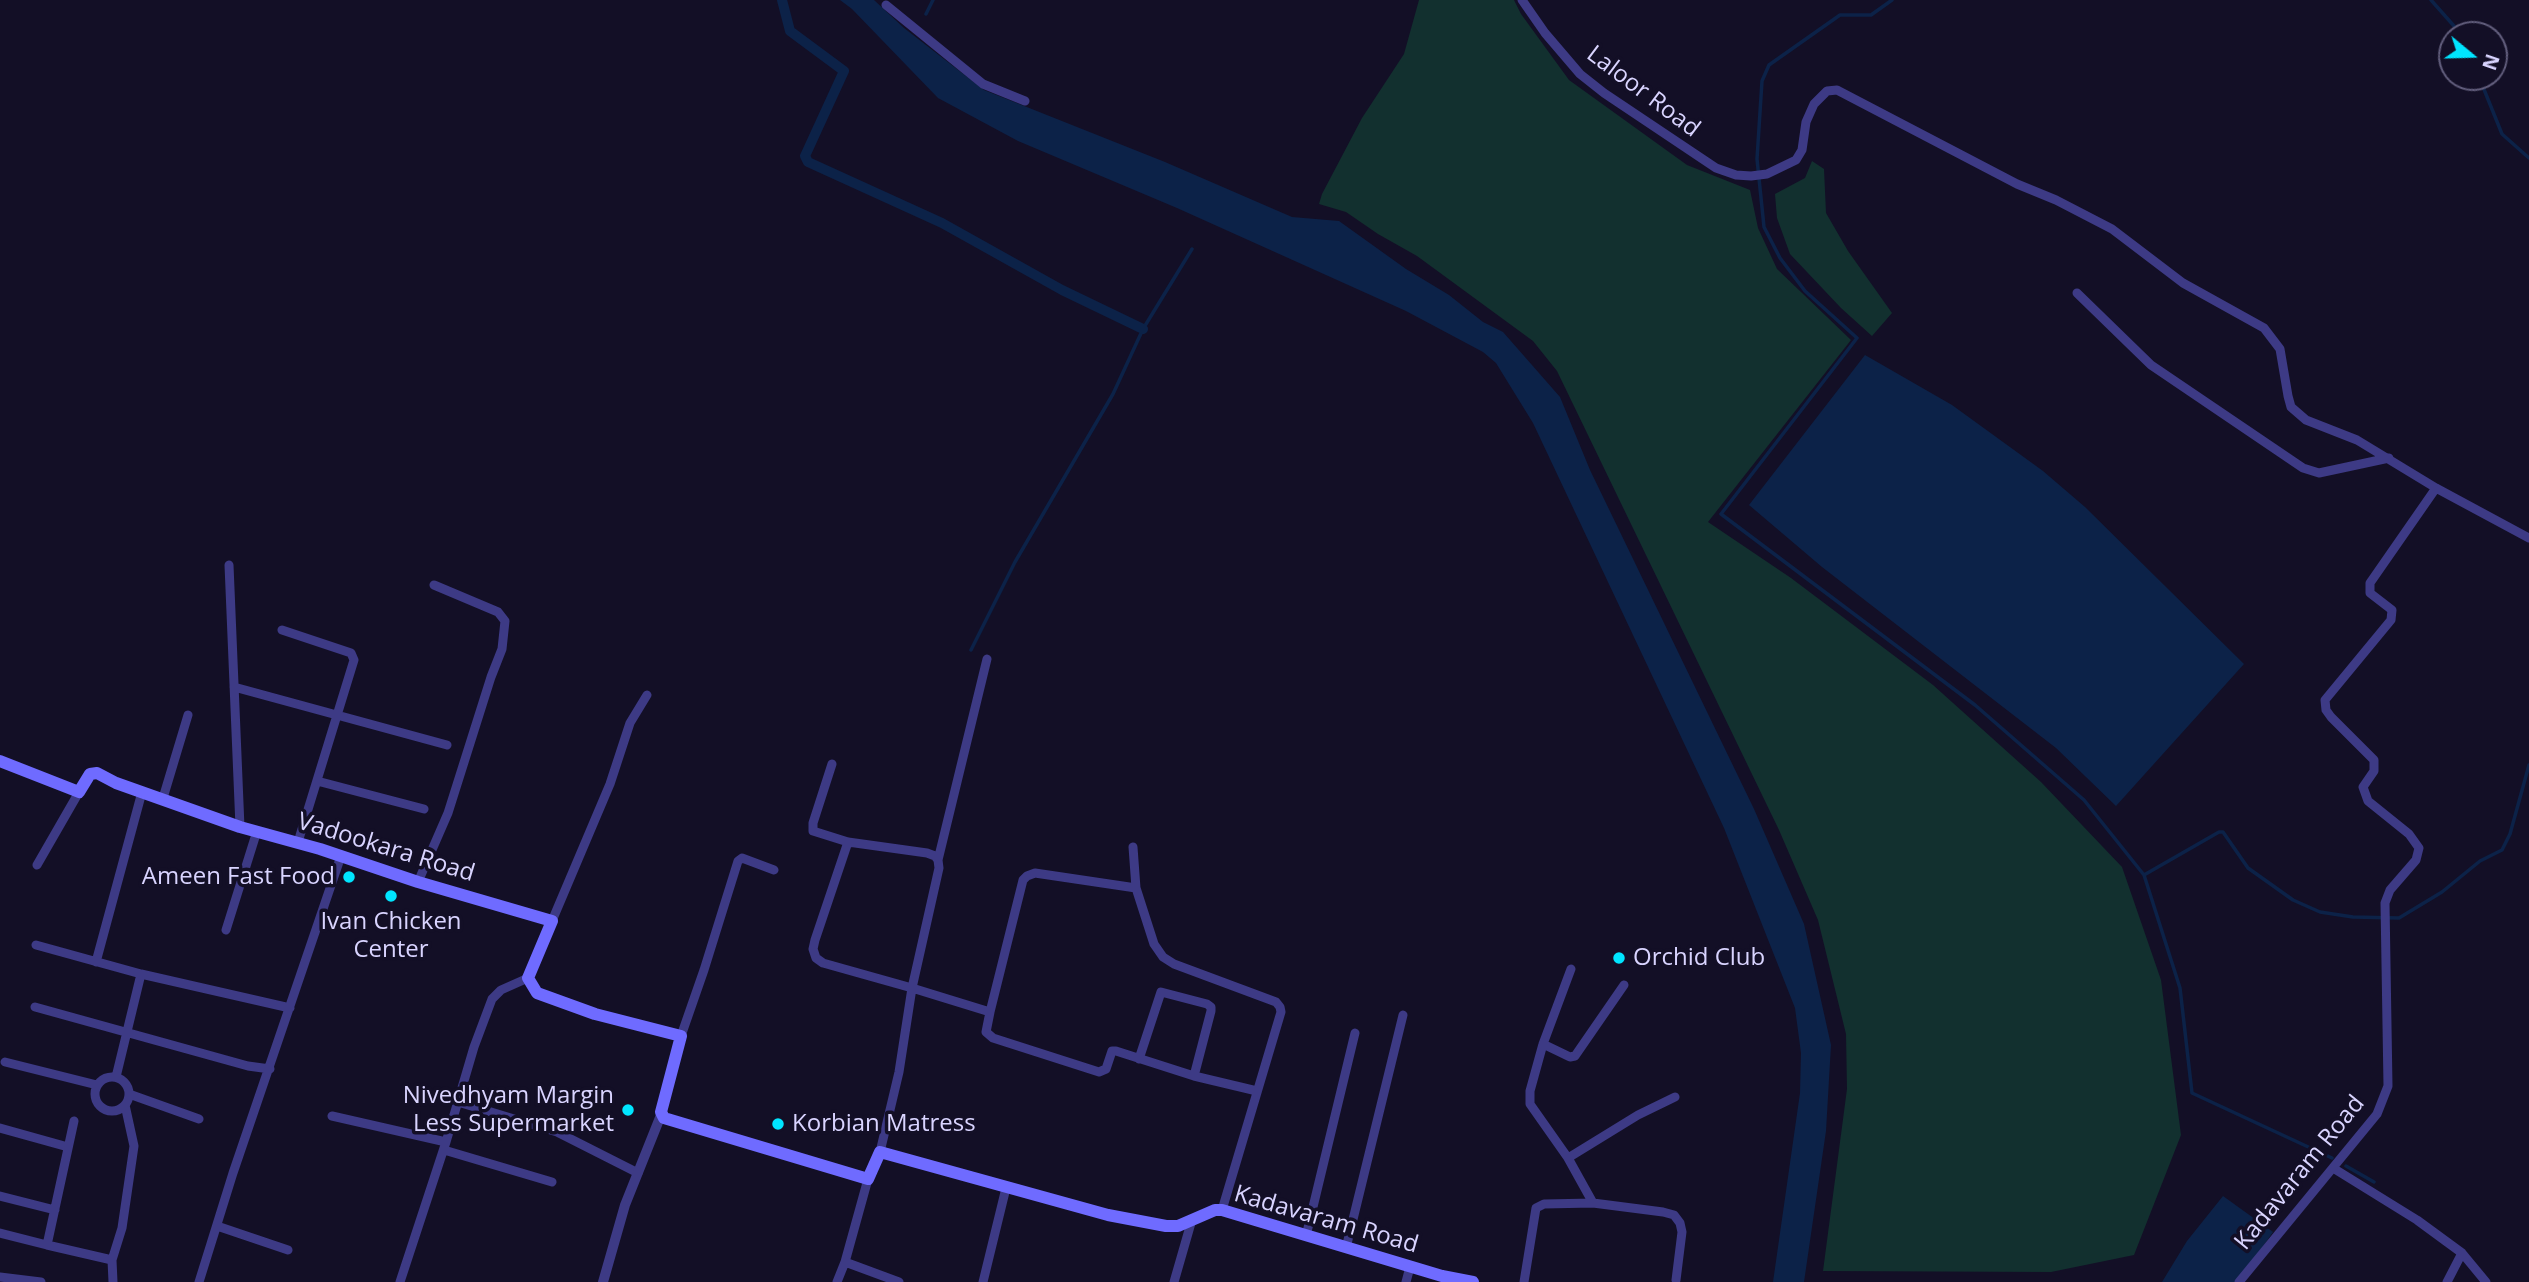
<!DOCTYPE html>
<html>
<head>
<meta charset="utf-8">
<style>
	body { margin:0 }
	#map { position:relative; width:2529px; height:1282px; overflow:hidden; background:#130f26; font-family:"Open Sans",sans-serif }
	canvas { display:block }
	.north { position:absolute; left:2438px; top:21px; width:70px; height:70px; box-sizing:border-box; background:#130f26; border:2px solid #625e7d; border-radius:50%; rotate:109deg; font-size:19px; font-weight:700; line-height:28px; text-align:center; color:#d9d4ff }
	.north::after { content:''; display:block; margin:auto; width:24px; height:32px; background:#00e5ff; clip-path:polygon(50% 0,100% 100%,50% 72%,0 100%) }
</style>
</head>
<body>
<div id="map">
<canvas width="2529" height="1282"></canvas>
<div class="north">N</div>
</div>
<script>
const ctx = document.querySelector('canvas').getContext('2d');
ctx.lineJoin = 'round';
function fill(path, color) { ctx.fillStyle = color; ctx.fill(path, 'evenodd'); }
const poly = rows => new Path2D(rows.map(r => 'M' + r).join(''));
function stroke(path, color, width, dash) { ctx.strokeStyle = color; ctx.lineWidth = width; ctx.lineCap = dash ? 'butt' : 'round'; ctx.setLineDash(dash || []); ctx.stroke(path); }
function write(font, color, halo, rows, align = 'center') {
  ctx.font = font + ' "Open Sans",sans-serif'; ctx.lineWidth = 7; ctx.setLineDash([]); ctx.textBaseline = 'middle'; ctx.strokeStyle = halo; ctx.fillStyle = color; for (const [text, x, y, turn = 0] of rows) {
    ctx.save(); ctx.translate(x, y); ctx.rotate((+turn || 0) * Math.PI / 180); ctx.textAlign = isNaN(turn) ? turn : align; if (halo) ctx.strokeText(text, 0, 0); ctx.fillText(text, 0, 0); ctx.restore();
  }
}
fill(poly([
	[1419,0,1514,0,1521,14,1569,80,1687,165,1750,190,1758,228,1777,269,1851,340,1708,522,1791,578,1933,685,2041,782,2122,867,2161,980,2181,1135,2134,1255,2051,1272,1823,1271,1847,1089,1846,1034,1818,920,1779,830,1557,371,1533,341,1417,256,1378,234,1346,212,1319,204,1322,194,1362,118,1404,54],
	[1812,161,1824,169,1826,213,1848,251,1892,313,1872,336,1841,308,1790,254,1777,218,1775,194,1805,178]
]), '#12302f');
fill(poly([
	[840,0,874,0,904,28,984,90,1165,162,1292,217,1339,221,1406,269,1449,295,1483,322,1503,332,1560,397,1590,470,1754,809,1804,924,1831,1045,1826,1131,1804,1282,1773,1282,1800,1093,1801,1053,1795,1008,1724,828,1533,423,1496,363,1483,352,1406,311,1177,208,1018,141,938,98,852,9],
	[1865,355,1952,405,2043,471,2085,507,2244,664,2116,806,2056,748,1822,567,1749,505],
	[2223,1196,2273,1232,2238,1282,2162,1282,2187,1241]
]), '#0c2248');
stroke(poly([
	[1892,0,1871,15,1840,15,1769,65,1762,81,1757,159,1764,227,1780,258,1805,291,1857,338,1721,514,1975,705,2084,800,2144,875,2180,988,2192,1093,2332,1158],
	[2431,0,2462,35],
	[926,14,933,0],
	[2479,77,2502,134,2529,158],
	[971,650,1015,562,1113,394,1143,329,1192,249],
	[2144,875,2219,832,2223,832,2248,868,2293,900,2320,912,2353,917,2399,918,2442,892,2480,861,2502,850,2510,834,2529,765],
	[2346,1166,2374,1182]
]), '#0c2248', 3.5);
stroke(poly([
	[782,0,790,31,844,71,805,156,808,162,942,223,1062,290,1143,329]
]), '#0c2248', 10);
stroke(poly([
	[1522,0,1545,33,1580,74,1604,93,1716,168,1736,175,1751,176,1767,174,1796,160,1802,150,1806,122,1814,104,1827,91,1837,90,2017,184,2056,200,2112,229,2183,283,2264,328,2280,349,2288,396,2291,407,2306,420,2357,440,2436,488,2529,538],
	[886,5,983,84,1025,101],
	[2077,293,2151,365,2303,468,2319,473,2389,458],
	[229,565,240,827],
	[282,630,351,653,354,660,298,842],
	[234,687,447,745],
	[832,764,813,823,813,831,848,842,927,853,935,856,938,860,939,868,912,988,990,1012,986,1032,993,1038,1099,1072,1106,1069,1112,1051,1116,1051,1194,1076,1257,1091],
	[317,781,424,809],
	[163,798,188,715],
	[848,842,815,940,813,949,816,958,823,963,912,988,899,1072,880,1152],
	[1133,847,1136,888,1154,944,1163,957,1174,964,1276,1002,1280,1007,1281,1012,1222,1210],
	[938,860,987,659],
	[37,865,79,792],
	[418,882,448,813,491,677,502,649,505,621,498,612,434,585],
	[552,921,610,784,630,723,647,695],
	[226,930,257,831],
	[36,945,141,974,290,1008],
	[96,962,142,792],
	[1571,969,1543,1044,1530,1091,1530,1104,1568,1158,1593,1203,1663,1212,1674,1215,1680,1223,1682,1232,1676,1280],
	[35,1007,248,1066,270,1069],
	[990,1012,1023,880,1027,876,1035,873,1136,888],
	[681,1036,704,970,738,861,742,858,774,870],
	[1543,1044,1570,1057,1575,1056,1624,985],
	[1139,1059,1161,992,1207,1004,1211,1007,1211,1011,1194,1076],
	[5,1062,97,1085],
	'95 1094a17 17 0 1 1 34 0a17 17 0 1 1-34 0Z',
	[116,1077,141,974],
	[129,1094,199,1119],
	[458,1102,557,1132,638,1173],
	[332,1116,446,1142,400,1282],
	[74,1121,47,1245,112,1260],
	[0,1128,68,1147],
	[446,1142,474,1047,492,999,501,990,528,978],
	[444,1150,552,1182],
	[1568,1158,1638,1115,1675,1097],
	[2333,1168,2417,1220,2462,1253,2486,1282],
	[0,1196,55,1210],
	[217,1226,288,1250],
	[0,1233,47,1245],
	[1306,1236,1355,1033],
	[1346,1248,1403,1015],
	[845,1262,899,1282],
	[0,1277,41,1282],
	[113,1282,112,1260,122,1228,134,1146,125,1105],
	[199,1282,233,1173,341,856],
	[837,1282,845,1262,868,1179],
	[983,1282,1006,1188],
	[1174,1282,1191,1223],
	[1406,1282,1410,1267],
	[1524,1282,1536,1208,1544,1204,1593,1203],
	[2239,1282,2377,1114,2388,1086,2385,903,2390,890,2416,860,2419,848,2409,834,2368,801,2363,787,2374,771,2374,760,2331,717,2326,710,2325,700,2391,620,2392,610,2370,593,2370,583,2436,488],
	[2447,1282,2462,1253]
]), '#3d3a85', 9);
stroke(poly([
	[603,1282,625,1205,661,1115]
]), '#3d3a85', 10);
stroke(poly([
	[0,761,79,792,90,774,97,773,116,783,240,827,320,849,418,882,552,921,528,978,537,993,595,1014,681,1036,661,1112,664,1118,868,1179,880,1152,1108,1215,1166,1226,1178,1226,1215,1210,1222,1210,1442,1276,1473,1282]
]), '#6f6bff', 12);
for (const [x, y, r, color] of [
	[349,877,7,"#00e5ff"],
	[391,896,7,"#00e5ff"],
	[1619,958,7,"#00e5ff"],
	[628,1110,7,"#00e5ff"],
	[778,1124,7,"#00e5ff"]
]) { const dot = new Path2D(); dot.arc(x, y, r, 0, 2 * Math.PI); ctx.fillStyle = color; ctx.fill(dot); stroke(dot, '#130f26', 2.5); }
write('24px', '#d9d4ff', '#130f26', [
	["Laloor Road",1643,92,37],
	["Vadookara Road",386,848,17],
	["Kadavaram Road",2300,1173,-51],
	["Kadavaram Road",1326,1220,16]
]);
write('24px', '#d9d4ff', '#130f26', [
	["Ameen Fast Food",335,877],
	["Ivan Chicken",391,922,"center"],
	["Center",391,950,"center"],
	["Orchid Club",1633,958,"left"],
	["Nivedhyam Margin",614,1096],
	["Less Supermarket",614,1124],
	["Korbian Matress",792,1124,"left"]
], 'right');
</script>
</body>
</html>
